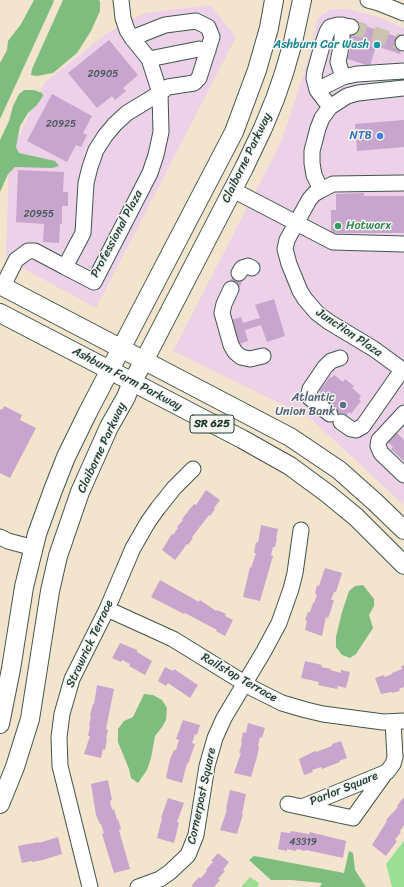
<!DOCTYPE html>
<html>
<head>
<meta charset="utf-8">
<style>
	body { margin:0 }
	canvas { display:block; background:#f3e4ce }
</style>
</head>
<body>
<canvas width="404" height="887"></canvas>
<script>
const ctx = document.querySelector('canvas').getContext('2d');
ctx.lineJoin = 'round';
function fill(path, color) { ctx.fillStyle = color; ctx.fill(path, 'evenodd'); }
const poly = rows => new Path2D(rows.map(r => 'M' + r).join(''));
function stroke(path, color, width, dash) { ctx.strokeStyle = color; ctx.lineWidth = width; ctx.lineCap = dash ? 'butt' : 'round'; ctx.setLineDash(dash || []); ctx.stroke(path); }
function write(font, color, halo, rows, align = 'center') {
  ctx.font = font + ' Sriracha,sans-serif'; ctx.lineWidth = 3; ctx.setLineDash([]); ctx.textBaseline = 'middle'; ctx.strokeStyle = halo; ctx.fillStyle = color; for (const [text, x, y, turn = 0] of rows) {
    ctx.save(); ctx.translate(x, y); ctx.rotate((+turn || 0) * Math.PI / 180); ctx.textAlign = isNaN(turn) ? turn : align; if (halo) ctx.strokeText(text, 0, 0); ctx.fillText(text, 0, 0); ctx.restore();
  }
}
fill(poly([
	[210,5,236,37,96,308,6,259,9,158,44,83,107,33,145,13],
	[331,9,349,9,381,18,404,28,404,505,310,418,173,351,281,142,309,58,317,19]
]), '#edd1e9');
fill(poly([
	[404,841,404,887,392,887,386,864],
	[250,877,259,883,258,887,241,887]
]), '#9dde95');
fill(poly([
	[34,0,53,0,54,1,0,119,0,63,7,50,8,41,21,24],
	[63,0,99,0,100,2,100,11,91,31,77,53,53,73,37,76,31,75,32,69],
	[24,90,34,90,42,93,43,96,37,105,28,113,20,126,16,147,19,153,55,161,59,166,52,168,15,167,8,174,0,192,0,140,9,121,13,106,19,94],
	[363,585,374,599,374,606,369,615,373,628,356,654,350,658,342,655,336,647,336,637,342,612,349,591,355,586],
	[144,694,153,695,162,700,167,708,166,720,162,727,155,736,151,758,147,770,138,783,131,778,129,769,118,742,118,729,124,721,133,717],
	[349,851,353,853,355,870,366,887,320,887,322,883,291,880,271,880,249,860,254,856,271,859,344,873]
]), '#7ebd7e');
fill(poly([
	[353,22,404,39,400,54,376,46,370,66,347,59,354,39,348,37],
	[109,40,138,75,123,88,126,91,115,100,112,96,97,108,68,73],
	[52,94,92,116,83,133,87,135,81,147,76,145,67,162,27,141],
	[404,120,404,147,357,151,355,124],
	[18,170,64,172,63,192,68,192,68,206,62,206,62,224,60,224,59,243,43,242,44,224,16,222],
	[364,193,364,196,404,196,404,233,331,233,331,210,336,210,336,194],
	[235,272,245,276,237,292,227,287],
	[274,299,285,336,267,342,261,325,245,330,248,341,236,345,228,321,241,317,243,323,260,318,255,305],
	[334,375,343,382,345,379,354,386,352,388,361,396,359,399,361,401,351,414,349,412,346,416,345,416,337,426,327,419,318,397,321,392,319,391,330,377,331,378],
	[4,406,22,415,20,420,36,428,10,478,0,473,0,409,2,410],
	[397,433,404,440,404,461,391,449,393,447,388,442],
	[206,490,220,500,214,508,215,509,210,516,209,515,192,537,193,538,188,545,187,544,175,560,162,550,172,534,173,535,178,528,177,527,183,520,182,519,194,504,196,505],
	[261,525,278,529,276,538,277,538,275,547,273,547,271,555,273,556,260,601,243,597,250,567,251,568,256,553,254,553,256,542,258,543],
	[325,568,342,573,336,592,334,592,331,600,334,600,331,610,328,618,326,617,322,636,305,630,307,621,305,620,308,612,310,612,313,603,314,603,317,595,315,594,317,585,319,586],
	[160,580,199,602,200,600,216,611,217,610,226,614,225,616,233,620,225,636,216,631,217,630,185,613,184,614,151,597],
	[120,643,137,650,137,652,152,661,145,675,129,666,130,664,122,660,121,662,112,658],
	[305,661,322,665,321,667,331,669,330,670,341,673,341,670,350,672,346,688,338,686,337,689,318,685,319,682,301,678],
	[404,665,404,687,399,689,400,691,392,693,391,692,381,694,375,678,384,675,385,677,392,674,392,673,402,669,401,666],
	[165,667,173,671,174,669,198,685,190,698,168,683,166,686,158,681],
	[97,685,114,689,106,729,108,730,106,739,107,739,105,750,103,749,101,758,84,754,90,736,88,736,90,726,89,726,91,715,90,715,93,704,94,704],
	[183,720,200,725,197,735,195,734,192,743,195,744,188,764,187,763,182,783,166,778,170,759,174,750,176,750,179,740,176,739],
	[248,723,265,728,262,738,260,737,258,746,259,747,257,757,251,777,234,773,241,753,239,753,242,743,241,743,243,732,246,733],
	[341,741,347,758,339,761,340,762,322,769,321,767,312,770,313,772,304,775,299,759,315,751,316,752,332,746,332,744],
	[108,780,112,800,110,801,112,810,114,809,117,820,118,819,121,829,119,830,130,869,114,873,102,834,104,833,101,824,100,824,96,815,91,784],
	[230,790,246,794,242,814,243,814,237,834,220,830,227,810,226,809],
	[168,798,184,803,177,822,179,823,174,843,157,838,162,818,161,818],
	[403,798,404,799,404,825,400,831,401,832,395,840,397,841,386,856,372,845,387,821,386,820,398,807,397,806],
	[291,831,309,834,310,832,346,841,343,858,306,850,305,851,297,849,296,851,287,849,287,851,278,849,281,832,290,833],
	[58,837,62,854,43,860,32,862,32,861,22,863,18,846,39,842,39,843],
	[218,853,229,862,223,870,225,871,218,879,220,880,214,887,193,887,192,885,199,877,201,878,207,871,206,870,213,862,211,861]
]), '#c7a5cc');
stroke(poly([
	[351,27,403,43]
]), '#c9c3af', 15, [15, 8]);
const minor = poly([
	[121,0,123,18,127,30,132,38,149,59,160,93,168,87,194,83,199,78,212,37,208,27,196,21,165,25,132,38],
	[368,0,379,3,404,13],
	[342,25,342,42,338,62,343,77],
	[403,43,404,43],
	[149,59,199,49,208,51],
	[404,88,358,93,347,96,330,107,322,118,318,128,312,151,312,163,314,175,321,190,314,194,309,200,287,240,285,249,289,264,300,291,305,299,317,313,329,322,374,349,404,371],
	[317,90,343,77,357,74,404,71],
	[160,93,161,132,156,155,150,173,94,282,65,267,83,233,86,183,90,167,96,150,105,136,115,124,127,113,160,93],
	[330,107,317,90,314,78,315,71,322,46,327,32,330,27,338,25,351,27],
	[233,190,333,242,404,244],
	[321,190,333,184,404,183],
	[239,273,242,268,248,266,252,268],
	[3,286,16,260,28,251,35,251,65,267],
	[231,289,224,304,222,313,231,345,235,352,241,357,250,359,263,356],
	[404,413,379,440,378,446,381,453,404,475],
	[330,414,310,398,309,394,310,389,325,367,331,361,340,358],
	[341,422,351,429,356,430,363,426,402,370],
	[0,537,8,541,34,548],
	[107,609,173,639,254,689,282,703,306,710,323,714,383,722,404,721],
	[288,804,302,807,387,772,393,764,395,757,393,722],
	[302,807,353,818,386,772],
	[90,887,60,766,59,737,62,714,72,679,107,609,133,548,148,522,158,508,174,488,193,469],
	[138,887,160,879,170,872,188,855,196,835,207,766,215,738,224,718,264,651,279,623,291,589,295,573,301,530]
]);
const major = poly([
	[0,285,290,437,339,470,375,502,404,530],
	[0,313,242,439,290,466,328,494,356,517,404,565],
	[0,724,11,669,24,587,37,534,53,490,66,457,88,412,234,132,257,70,269,28,274,0],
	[0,804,15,767,30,719,50,591,58,556,80,492,109,427,126,397,132,382,144,361,244,168,263,128,275,99,284,73,293,42,302,0]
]);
stroke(minor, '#3f564b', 17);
stroke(major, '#3f564b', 20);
stroke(minor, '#fff', 15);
stroke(major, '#fff', 18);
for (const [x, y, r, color] of [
	[377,45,4,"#0f9aa8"],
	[380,136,4,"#3f7fe0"],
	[338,226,4,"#2e9e5b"],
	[343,405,4,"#5c6f8a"]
]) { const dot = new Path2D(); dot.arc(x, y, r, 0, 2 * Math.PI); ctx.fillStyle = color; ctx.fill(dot); stroke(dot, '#f6f6f2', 1.5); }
write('10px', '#49575a', null, [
	["20905",103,74],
	["20925",61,124],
	["20955",39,214],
	["43319",303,842]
]);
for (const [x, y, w] of [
	[212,424,44]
]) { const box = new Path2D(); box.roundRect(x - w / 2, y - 9, w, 18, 3); ctx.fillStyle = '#f6f6f2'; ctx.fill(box); stroke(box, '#1f3d34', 1); }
write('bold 11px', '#1f3d34', null, [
	["SR 625",212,424]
]);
write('12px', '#0d838f', '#f6f6f2', [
	["Ashburn Car Wash",369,45]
], 'right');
write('12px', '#366cbe', '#f6f6f2', [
	["NTB",372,136]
], 'right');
write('12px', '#1f3d34', '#f6f6f2', [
	["Claiborne Parkway",247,158,-64],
	["Professional Plaza",117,234,-62],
	["Junction Plaza",349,333,34],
	["Ashburn Farm Parkway",127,379,28],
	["Claiborne Parkway",102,448,-65],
	["Strawrick Terrace",90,644,-65],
	["Railstop Terrace",239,678,30],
	["Parlor Square",344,789,-22],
	["Cornerpost Square",202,796,-78]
]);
write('12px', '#27864d', '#f6f6f2', [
	["Hotworx",346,226]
], 'left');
write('12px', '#4e5e75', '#f6f6f2', [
	["Atlantic",335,398],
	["Union Bank",335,412]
], 'right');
</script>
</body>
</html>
